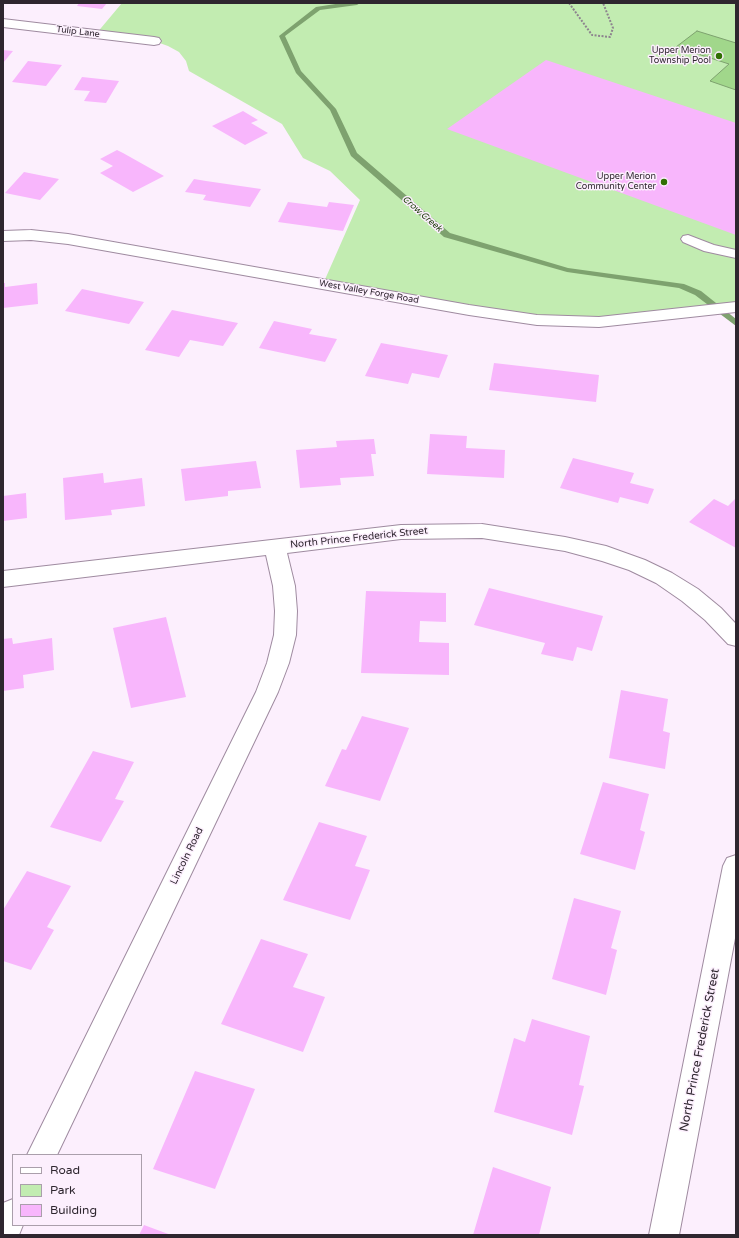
<!DOCTYPE html>
<html>
<head>
<meta charset="utf-8">
<style>
	body { margin:0 }
	#map { position:relative; width:739px; height:1238px; overflow:hidden; background:#fceffd; font-family:"Varela Round",sans-serif }
	canvas { display:block }
	.frame { position:absolute; inset:0; border:4px solid #2e262f; pointer-events:none }
	.legend { position:absolute; left:12px; top:1154px; width:130px; height:72px; box-sizing:border-box; background:#fceffd; border:1px solid #aa9fab; margin:0; padding:5px 7px; list-style:none; font-size:12px; color:#2e262f }
	.legend li { display:flex; align-items:center; gap:8px; height:20px }
	.legend b { width:20px; border:1px solid #aa9fab }
</style>
</head>
<body>
<div id="map">
<canvas width="739" height="1238"></canvas>
<div class="frame"></div>
<ul class="legend">
<li><b style="height:5px;background:#fff"></b>Road</li>
<li><b style="height:11px;background:#c2ecb1"></b>Park</li>
<li><b style="height:11px;background:#f8b6fc"></b>Building</li>
</ul>
</div>
<script>
const ctx = document.querySelector('canvas').getContext('2d');
ctx.lineJoin = 'round';
function fill(path, color) { ctx.fillStyle = color; ctx.fill(path, 'evenodd'); }
const poly = rows => new Path2D(rows.map(r => 'M' + r).join(''));
function stroke(path, color, width, dash) { ctx.strokeStyle = color; ctx.lineWidth = width; ctx.lineCap = dash ? 'butt' : 'round'; ctx.setLineDash(dash || []); ctx.stroke(path); }
function write(font, color, halo, rows, align = 'center') {
  ctx.font = font + ' "Varela Round",sans-serif'; ctx.lineWidth = 3; ctx.setLineDash([]); ctx.textBaseline = 'middle'; ctx.strokeStyle = halo; ctx.fillStyle = color; for (const [text, x, y, turn = 0] of rows) {
    ctx.save(); ctx.translate(x, y); ctx.rotate((+turn || 0) * Math.PI / 180); ctx.textAlign = isNaN(turn) ? turn : align; if (halo) ctx.strokeText(text, 0, 0); ctx.fillText(text, 0, 0); ctx.restore();
  }
}
fill(poly([
	[122,3,736,3,736,307,570,322,323,284,360,200,330,171,303,158,282,124,189,71,186,61,179,52,168,46,154,41,96,34]
]), '#c2ecb1');
const water = poly([
	[697,31,736,43,736,90,710,81,729,64,676,47,697,31]
]);
fill(water, '#a1d78b');
stroke(water, '#7ea26f', 1);
fill(poly([
	[342,3,360,3,357,5,320,10,285,36,301,71,336,109,357,153,450,233,568,268,684,284,701,291,736,319,736,326,695,295,679,288,567,272,444,237,351,156,330,110,296,73,279,36,316,7,342,3]
]), '#7ea26f');
fill(poly([
	[79,3,107,3,102,9,77,6],
	[3,50,13,51,3,63],
	[546,60,736,123,736,235,447,129],
	[28,61,62,65,46,86,12,82],
	[82,77,119,81,106,103,84,101,90,91,74,90],
	[243,111,258,120,251,123,268,133,245,145,212,126],
	[117,150,123,153,164,176,133,192,100,173,113,166,100,159],
	[24,172,59,179,40,200,5,193],
	[194,179,206,181,261,189,250,207,203,200,206,195,185,192],
	[288,202,327,207,329,202,354,205,343,231,278,222],
	[3,283,5,283,5,287,37,283,38,304,3,308],
	[82,289,144,302,129,324,65,311],
	[172,310,238,323,223,346,190,340,179,357,145,350],
	[274,321,312,329,309,334,337,339,325,362,259,348],
	[381,343,448,355,439,378,412,373,408,384,365,376],
	[494,363,599,375,596,402,489,390],
	[430,434,467,436,466,448,505,450,504,478,427,474],
	[374,439,376,454,371,454,374,476,340,478,341,485,300,488,296,450,337,447,336,441],
	[573,458,634,473,630,483,654,489,648,504,620,497,618,503,560,488],
	[256,461,261,488,228,491,228,496,185,501,181,469],
	[103,473,104,483,142,478,145,506,111,510,112,515,65,520,63,478],
	[26,493,27,518,3,521,3,496],
	[736,498,736,548,689,522,714,499,728,506],
	[489,588,603,616,592,651,577,647,573,661,541,654,545,643,474,625],
	[366,591,446,593,446,622,420,621,419,642,449,643,449,675,361,673],
	[166,617,186,697,131,708,113,628],
	[12,638,13,644,52,638,54,670,23,675,24,688,3,691,3,639],
	[621,690,668,699,663,731,670,733,665,769,609,758],
	[362,716,409,728,380,801,325,786,342,749,346,750],
	[93,751,134,762,115,799,124,801,101,842,50,827],
	[603,782,649,794,640,830,645,832,635,870,580,854],
	[319,822,367,836,355,866,370,870,350,920,283,900],
	[27,871,71,886,47,927,54,930,31,970,3,961,3,910],
	[574,898,621,911,611,948,617,950,606,995,552,979],
	[261,939,308,954,293,987,325,997,303,1052,221,1024],
	[532,1019,590,1036,579,1085,584,1086,572,1135,494,1112,514,1038,525,1042],
	[195,1071,255,1089,215,1189,153,1169],
	[493,1167,551,1187,539,1235,473,1235],
	[144,1225,171,1235,139,1235]
]), '#f8b6fc');
const service = poly([
	[688,235,714,245,736,250,736,258,704,251,683,242,681,239,683,236,688,235]
]);
const minor = poly([
	[3,19,154,37,159,38,161,41,159,44,154,45,3,27,3,19],
	[482,524,565,537,606,546,645,560,672,573,698,589,721,608,736,624,736,646,728,644,705,620,682,601,656,583,629,570,602,561,565,551,482,538,401,539,287,553,295,586,297,611,296,635,289,663,278,692,57,1155,27,1155,256,692,267,663,274,635,275,611,273,586,266,555,3,587,3,571,401,525,482,524],
	[736,855,736,933,679,1235,649,1235,723,866,727,858,736,855],
	[13,1199,13,1225,23,1225,19,1235,3,1235,3,1203,13,1199]
]);
const secondary = poly([
	[31,230,68,234,469,305,537,315,599,317,736,302,736,312,599,327,537,325,469,315,68,244,31,240,3,241,3,231,31,230]
]);
stroke(service, '#9f8ba0', 2);
stroke(minor, '#9f8ba0', 2);
stroke(secondary, '#9f8ba0', 2);
stroke(poly([
	[569,3,592,35,610,37,613,28,603,3]
]), '#8d838e', 2, [2, 1.5]);
fill(service, '#fff');
fill(minor, '#fff');
fill(secondary, '#fff');
for (const [x, y, r, color] of [
	[719,56,4,"#306f03"],
	[664,182,4,"#306f03"]
]) { const dot = new Path2D(); dot.arc(x, y, r, 0, 2 * Math.PI); ctx.fillStyle = color; ctx.fill(dot); stroke(dot, '#fceffd', 1.5); }
write('9px', '#2e262f', '#fceffd', [
	["Tulip Lane",78,32,7],
	["West Valley Forge Road",369,292,10]
]);
write('9px', '#2e262f', '#fceffd', [
	["Upper Merion",711,51],
	["Township Pool",711,61],
	["Upper Merion",656,177],
	["Community Center",656,187]
], 'right');
write('italic 9px', '#173904', '#fceffd', [
	["Crow Creek",422,214,41]
]);
write('10px', '#2e262f', '#fceffd', [
	["North Prince Frederick Street",359,538,-6],
	["Lincoln Road",187,856,-64]
]);
write('12px', '#2e262f', '#fceffd', [
	["North Prince Frederick Street",700,1050,-79]
]);
</script>
</body>
</html>
